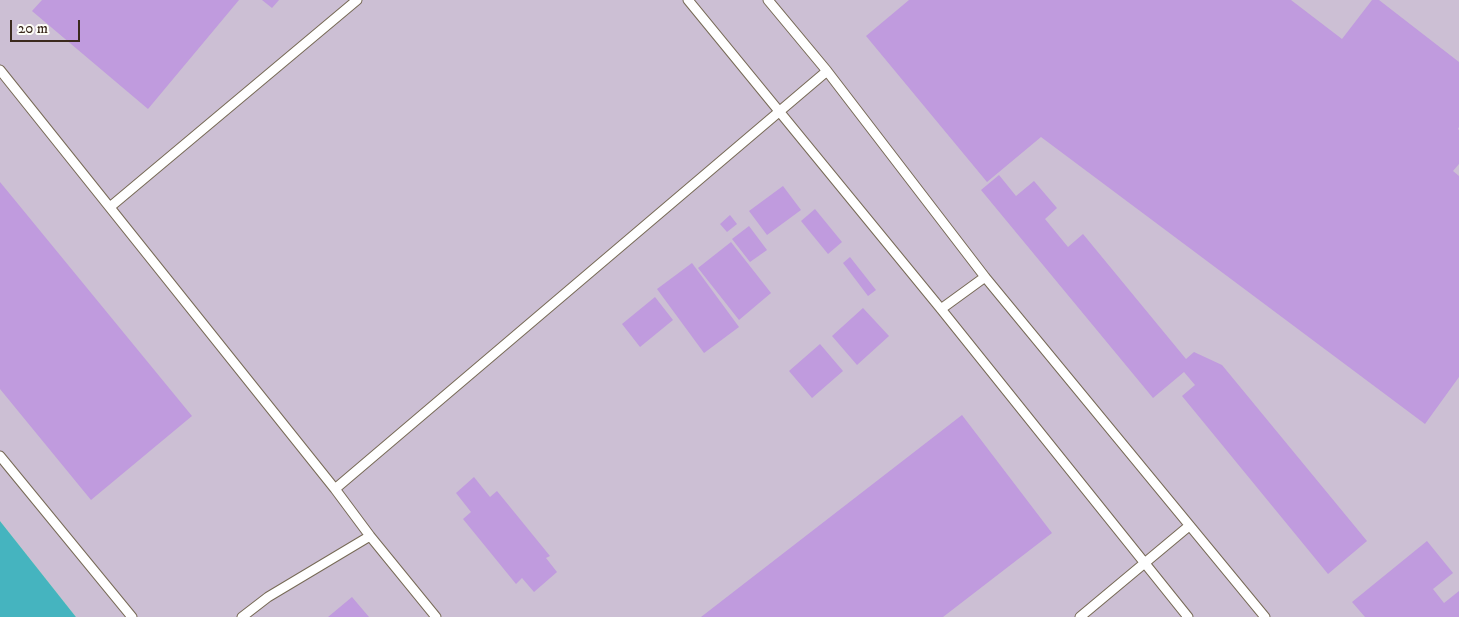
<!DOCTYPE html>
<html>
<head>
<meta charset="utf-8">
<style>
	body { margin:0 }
	#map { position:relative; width:1459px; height:617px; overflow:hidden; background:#e7e1be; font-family:"IM FELL DW Pica",serif }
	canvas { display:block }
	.scale { position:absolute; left:10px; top:20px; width:70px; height:22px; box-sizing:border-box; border:2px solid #3b2a1e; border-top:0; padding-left:6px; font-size:15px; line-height:18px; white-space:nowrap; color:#3b2a1e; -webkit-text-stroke:4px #fdfcf7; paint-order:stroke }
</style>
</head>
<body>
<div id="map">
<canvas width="1459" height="617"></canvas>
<div class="scale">20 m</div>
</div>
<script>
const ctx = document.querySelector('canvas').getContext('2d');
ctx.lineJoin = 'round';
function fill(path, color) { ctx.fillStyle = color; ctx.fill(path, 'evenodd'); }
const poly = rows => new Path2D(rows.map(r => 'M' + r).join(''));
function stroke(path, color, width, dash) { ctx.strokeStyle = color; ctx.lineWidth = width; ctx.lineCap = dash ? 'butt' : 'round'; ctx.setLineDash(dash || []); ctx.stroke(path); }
fill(poly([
	[0,0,1459,0,1459,617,76,617,0,521]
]), '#ccbfd4');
fill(poly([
	[0,521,76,617,0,617]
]), '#45b4bf');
fill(poly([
	[42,0,239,0,148,109,32,11],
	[262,0,279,0,272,8],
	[909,0,1291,0,1342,39,1372,0,1379,0,1459,62,1459,127,1458,129,1459,130,1459,164,1453,171,1459,176,1459,377,1425,424,1041,137,987,182,866,36],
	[999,175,1016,196,1034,181,1057,208,1045,219,1068,247,1083,234,1186,359,1194,352,1222,365,1367,541,1328,574,1182,396,1195,385,1184,372,1153,398,981,190],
	[0,182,192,416,91,500,0,389],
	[783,186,801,210,767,235,749,211],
	[815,209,842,242,828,254,801,221],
	[730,215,737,224,727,232,720,224],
	[749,226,767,250,750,262,732,239],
	[731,242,771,293,739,320,698,268],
	[850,257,876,290,868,296,843,263],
	[692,263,739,327,704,353,657,289],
	[655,297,673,320,640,347,622,324],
	[863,308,889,336,857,365,832,336],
	[820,344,843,371,812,398,789,371],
	[962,415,1052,533,943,617,701,617],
	[474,477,490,497,497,491,550,556,546,558,557,572,534,592,522,578,516,584,463,519,471,512,456,493],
	[1427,541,1453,573,1433,589,1444,603,1459,591,1459,617,1365,617,1352,602],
	[352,597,369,617,328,617]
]), '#c09bde');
const service = poly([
	[688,0,941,309,1188,617],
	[768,0,827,71,985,277,1265,617],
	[0,70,335,489,370,536,436,617],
	[110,207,357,0],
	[941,309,985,277],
	[0,456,132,617],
	[335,489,827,71],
	[242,617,268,597,370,536],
	[1080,617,1189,526]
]);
stroke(service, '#776a56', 11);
stroke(service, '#fff', 9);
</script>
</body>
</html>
